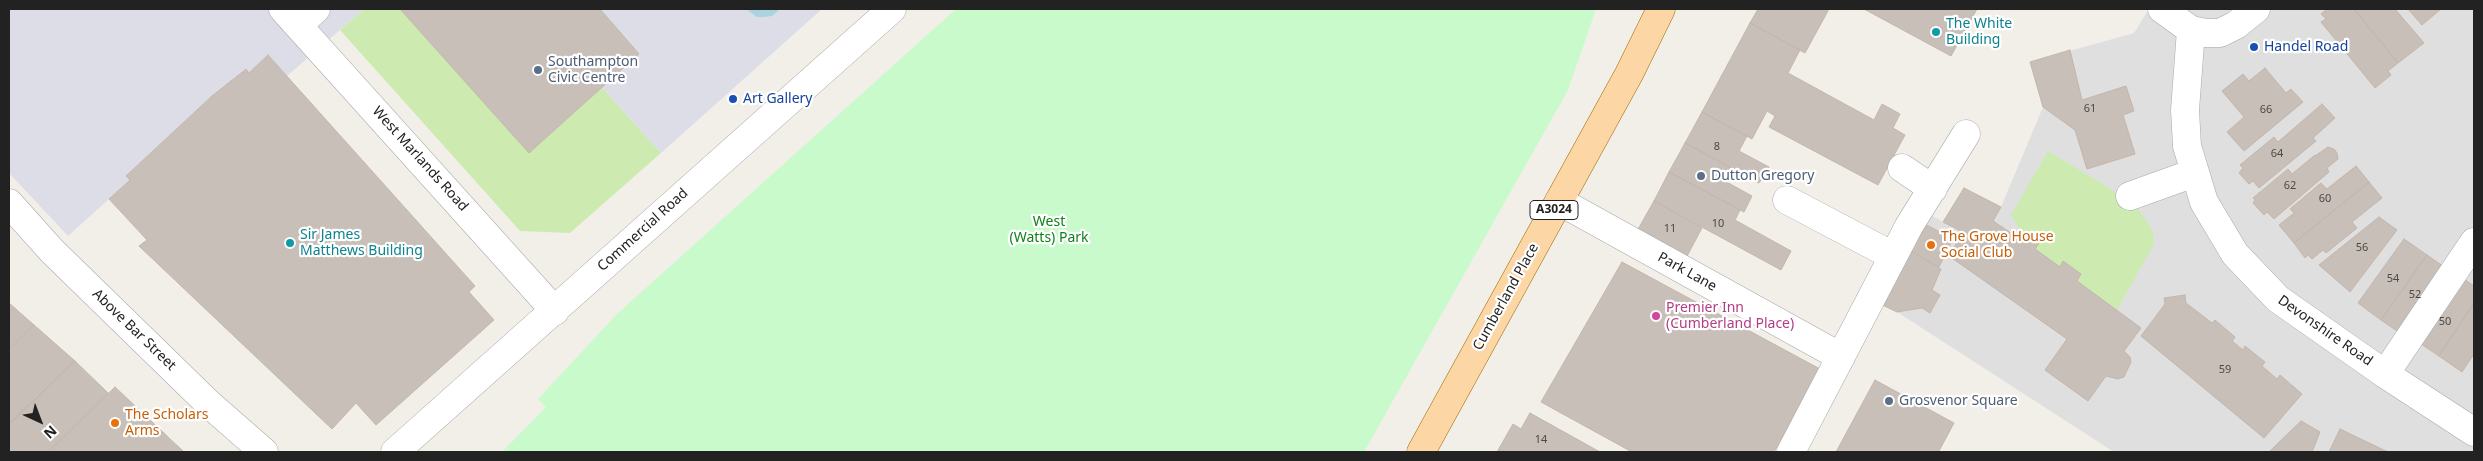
<!DOCTYPE html>
<html>
<head>
<meta charset="utf-8">
<style>
	body { margin:0 }
	#map { position:relative; width:2483px; height:461px; overflow:hidden; background:#f2efe9; font-family:"Noto Sans",sans-serif }
	canvas { display:block }
	.frame { position:absolute; inset:0; border:10px solid #222; pointer-events:none }
	.north { position:absolute; left:15px; top:396px; width:50px; height:50px; -webkit-text-stroke:4px #fff; paint-order:stroke; rotate:137deg; font-size:14px; font-weight:700; line-height:20px; text-align:center; color:#222 }
	.north::after { content:''; display:block; margin:auto; width:18px; height:22px; background:#222; clip-path:polygon(50% 0,100% 100%,50% 72%,0 100%) }
</style>
</head>
<body>
<div id="map">
<canvas width="2483" height="461"></canvas>
<div class="frame"></div>
<div class="north">N</div>
</div>
<script>
const ctx = document.querySelector('canvas').getContext('2d');
ctx.lineJoin = 'round';
function fill(path, color) { ctx.fillStyle = color; ctx.fill(path, 'evenodd'); }
const poly = rows => new Path2D(rows.map(r => 'M' + r).join(''));
function stroke(path, color, width, dash) { ctx.strokeStyle = color; ctx.lineWidth = width; ctx.lineCap = dash ? 'butt' : 'round'; ctx.setLineDash(dash || []); ctx.stroke(path); }
function write(font, color, halo, rows, align = 'center') {
  ctx.font = font + ' "Noto Sans",sans-serif'; ctx.lineWidth = 4.5; ctx.setLineDash([]); ctx.textBaseline = 'middle'; ctx.strokeStyle = halo; ctx.fillStyle = color; for (const [text, x, y, turn = 0] of rows) {
    ctx.save(); ctx.translate(x, y); ctx.rotate((+turn || 0) * Math.PI / 180); ctx.textAlign = isNaN(turn) ? turn : align; if (halo) ctx.strokeText(text, 0, 0); ctx.fillText(text, 0, 0); ctx.restore();
  }
}
fill(poly([
	[2149,9,2474,9,2474,452,2114,452,1897,312,1874,301,1926,212,1943,222,1964,188,2001,207,2043,107,2030,62,2134,33]
]), '#e0dfdf');
fill(poly([
	[364,9,400,9,529,152,602,87,661,153,570,233,520,231,340,30],
	[2048,151,2111,189,2139,210,2153,231,2154,244,2117,310,2077,281,2081,274,2064,261,2060,267,2035,249,2039,243,2021,231,2011,215]
]), '#cdebb0');
fill(poly([
	[956,9,1596,9,1568,90,1364,452,502,452,546,407,538,399,617,314]
]), '#c8facc');
fill(poly([
	[9,9,364,9,287,76,268,55,249,73,245,69,212,96,126,176,130,180,68,236,9,173],
	[600,9,746,9,757,16,764,17,780,9,822,9,661,153,602,87,639,54]
]), '#dddde8');
fill(poly([
	[746,9,780,9,772,16,764,17,757,17]
]), '#aad3df');
const building = poly([
	[400,9,600,9,639,54,529,153,400,9],
	[1758,9,1829,9,1805,53,1750,23,1758,9],
	[1864,9,1977,9,1951,56,1864,9],
	[2327,9,2354,9,2398,63,2388,71,2391,75,2375,88,2321,22,2326,19,2321,14,2327,9],
	[2354,9,2395,9,2424,43,2398,63,2354,9],
	[2408,9,2441,9,2422,25,2408,9],
	[1750,23,1800,50,1788,73,1874,120,1882,104,1900,114,1893,128,1905,135,1878,185,1769,127,1775,116,1767,111,1752,139,1702,112,1750,23],
	[2070,50,2082,100,2126,86,2134,111,2123,115,2135,154,2087,169,2075,130,2043,107,2030,62,2070,50],
	[268,55,475,286,469,292,494,320,376,425,356,403,332,429,139,246,147,240,109,199,130,180,126,176,212,96,246,69,249,73,268,55],
	[2265,68,2286,93,2291,89,2303,102,2244,151,2227,132,2244,117,2222,91,2243,74,2249,81,2265,68],
	[2322,104,2335,118,2313,138,2316,141,2259,188,2253,181,2249,184,2239,173,2243,168,2240,165,2274,137,2278,142,2322,104],
	[1702,112,1747,136,1739,151,1769,167,1759,183,1685,143,1702,112],
	[1685,143,1730,167,1723,180,1752,196,1744,212,1669,172,1685,143],
	[2328,147,2334,149,2337,153,2338,159,2327,168,2329,172,2274,219,2267,212,2264,215,2253,203,2255,200,2253,198,2288,169,2292,174,2315,155,2315,156,2328,147],
	[2356,166,2369,182,2294,243,2279,225,2294,213,2290,209,2321,183,2327,189,2356,166],
	[1669,172,1740,210,1735,220,1791,251,1781,270,1654,201,1669,172],
	[2369,182,2382,198,2352,222,2357,228,2326,253,2323,250,2312,259,2308,255,2305,258,2294,243,2369,182],
	[1964,188,2001,207,1993,221,2017,237,2021,231,2039,243,2035,249,2060,267,2063,261,2081,274,2077,281,2141,328,2124,351,2130,357,2131,362,2124,377,2118,379,2106,376,2088,401,2045,370,2067,339,1949,256,1963,232,1943,222,1964,188],
	[1654,201,1702,228,1686,258,1637,231,1654,201],
	[2379,217,2397,230,2350,292,2319,265,2379,217],
	[1923,223,1953,239,1939,267,1910,250,1923,223],
	[2404,239,2427,255,2381,320,2358,303,2404,239],
	[1903,247,1941,269,1932,290,1940,295,1930,313,1922,308,1897,312,1874,301,1903,247],
	[2427,255,2450,271,2403,335,2381,320,2427,255],
	[1622,262,1820,369,1774,452,1632,452,1541,402,1622,262],
	[2460,276,2474,286,2474,303,2439,356,2415,340,2460,276],
	[2185,295,2186,303,2212,323,2215,320,2235,337,2232,341,2243,350,2245,346,2265,362,2262,366,2277,379,2280,375,2302,394,2264,438,2141,336,2165,304,2164,298,2185,295],
	[9,303,34,325,9,350,9,303],
	[2474,303,2474,354,2462,372,2439,356,2474,303],
	[34,325,75,361,9,424,9,350,34,325],
	[75,361,108,393,48,452,9,452,9,424,75,361],
	[1875,380,1954,423,1939,451,1942,452,1836,452,1875,380],
	[115,387,184,452,48,452,115,387],
	[1530,413,1600,452,1497,452,1513,424,1521,429,1530,413],
	[2301,421,2320,432,2312,452,2269,452,2301,421],
	[2340,429,2388,452,2329,452,2340,429]
]);
fill(building, '#c7bfb8');
stroke(building, '#c4b6ab', 1);
const minor = poly([
	[283,9,555,311],
	[2162,9,2191,30,2206,33,2220,33,2236,25,2256,9],
	[298,25,316,9],
	[2191,30,2185,110,2187,146,2204,202,2235,254,2278,299,2385,374,2474,432],
	[1902,168,1933,189],
	[2130,196,2194,173],
	[1787,200,1893,256],
	[1559,201,1841,357],
	[9,203,52,251,208,403,264,452],
	[2385,374,2474,242],
	[395,452,892,9],
	[1791,452,1909,226,1966,134]
]);
const major = poly([
	[1421,452,1629,74,1661,9]
]);
stroke(minor, '#a9a9a9', 29);
stroke(major, '#a06b00', 29);
stroke(minor, '#fff', 28);
stroke(major, '#fcd6a4', 28);
for (const [x, y, r, color] of [
	[1936,32,5,"#0f9aa8"],
	[2254,47,5,"#1a4fb4"],
	[538,70,5,"#5c6f8a"],
	[733,99,5,"#1a4fb4"],
	[1701,176,5,"#5c6f8a"],
	[290,243,5,"#0f9aa8"],
	[1931,245,5,"#e8710a"],
	[1656,316,5,"#d1479c"],
	[1889,401,5,"#5c6f8a"],
	[115,423,5,"#e8710a"]
]) { const dot = new Path2D(); dot.arc(x, y, r, 0, 2 * Math.PI); ctx.fillStyle = color; ctx.fill(dot); stroke(dot, '#fff', 2); }
write('11px', '#4b4948', null, [
	["61",2090,109],
	["66",2266,110],
	["8",1717,147],
	["64",2277,154],
	["62",2290,186],
	["60",2325,199],
	["10",1718,224],
	["11",1670,229],
	["56",2362,248],
	["54",2393,279],
	["52",2415,295],
	["50",2445,322],
	["59",2225,370],
	["14",1541,440]
]);
for (const [x, y, w] of [
	[1554,210,48]
]) { const box = new Path2D(); box.roundRect(x - w / 2, y - 9.5, w, 19, 4); ctx.fillStyle = '#fff'; ctx.fill(box); stroke(box, '#222', 1); }
write('bold 12px', '#222', null, [
	["A3024",1554,210]
]);
write('14px', '#0d838f', '#fff', [
	["The White",1946,24],
	["Building",1946,40],
	["Sir James",300,235],
	["Matthews Building",300,251]
], 'left');
write('14px', '#164399', '#fff', [
	["Handel Road",2264,47],
	["Art Gallery",743,99]
], 'left');
write('14px', '#4e5e75', '#fff', [
	["Southampton",548,62],
	["Civic Centre",548,78],
	["Dutton Gregory",1711,176],
	["Grosvenor Square",1899,401]
], 'left');
write('14px', '#222', '#fff', [
	["West Marlands Road",420,159,48],
	["Commercial Road",643,230,-42],
	["Park Lane",1687,272,29],
	["Cumberland Place",1506,297,-61],
	["Above Bar Street",134,330,44],
	["Devonshire Road",2325,331,35]
]);
write('14px', '#0c8416', '#fff', [
	["West",1049,222],
	["(Watts) Park",1049,238]
]);
write('14px', '#c56008', '#fff', [
	["The Grove House",1941,237],
	["Social Club",1941,253],
	["The Scholars",125,415],
	["Arms",125,431]
], 'left');
write('14px', '#b23c85', '#fff', [
	["Premier Inn",1666,308],
	["(Cumberland Place)",1666,324]
], 'left');
</script>
</body>
</html>
